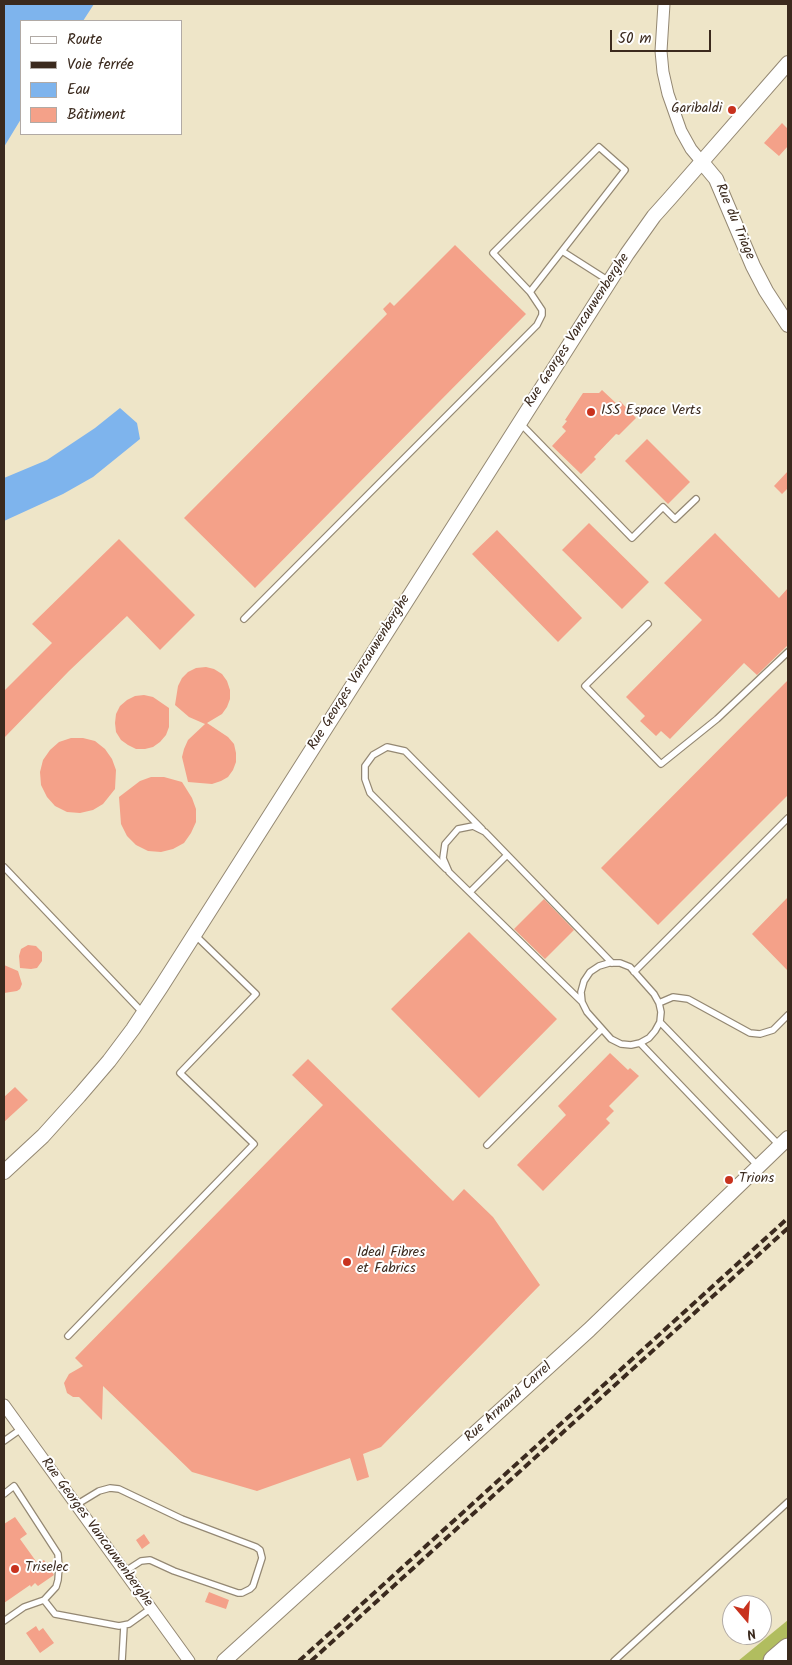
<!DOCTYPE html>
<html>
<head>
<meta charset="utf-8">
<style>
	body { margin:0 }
	#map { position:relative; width:792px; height:1665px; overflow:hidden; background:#eee5c8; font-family:Kalam,sans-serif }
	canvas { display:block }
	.frame { position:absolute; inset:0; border:5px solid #3b2a1e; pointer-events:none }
	.legend { position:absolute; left:20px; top:20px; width:162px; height:115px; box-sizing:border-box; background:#fff; border:1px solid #b1aaa5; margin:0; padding:6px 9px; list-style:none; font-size:15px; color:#3b2a1e }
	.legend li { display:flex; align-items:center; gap:10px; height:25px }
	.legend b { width:25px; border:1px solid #b1aaa5 }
	.north { position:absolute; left:722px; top:1595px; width:50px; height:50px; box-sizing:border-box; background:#fff; border:1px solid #b1aaa5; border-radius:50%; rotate:162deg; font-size:14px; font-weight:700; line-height:20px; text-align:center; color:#3b2a1e }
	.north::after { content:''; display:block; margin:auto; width:18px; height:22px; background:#c8321e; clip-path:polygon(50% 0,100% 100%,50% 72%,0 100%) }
	.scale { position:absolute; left:610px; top:30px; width:101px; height:22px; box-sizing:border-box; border:2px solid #3b2a1e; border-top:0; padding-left:6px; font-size:15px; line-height:18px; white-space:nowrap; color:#3b2a1e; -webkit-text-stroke:4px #fff; paint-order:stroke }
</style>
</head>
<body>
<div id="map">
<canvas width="792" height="1665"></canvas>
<div class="frame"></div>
<ul class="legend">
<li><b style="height:6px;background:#fff"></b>Route</li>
<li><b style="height:6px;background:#3b2a1e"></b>Voie ferrée</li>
<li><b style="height:14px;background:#7eb4ed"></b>Eau</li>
<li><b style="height:14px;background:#f4a189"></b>Bâtiment</li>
</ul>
<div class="north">N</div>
<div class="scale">50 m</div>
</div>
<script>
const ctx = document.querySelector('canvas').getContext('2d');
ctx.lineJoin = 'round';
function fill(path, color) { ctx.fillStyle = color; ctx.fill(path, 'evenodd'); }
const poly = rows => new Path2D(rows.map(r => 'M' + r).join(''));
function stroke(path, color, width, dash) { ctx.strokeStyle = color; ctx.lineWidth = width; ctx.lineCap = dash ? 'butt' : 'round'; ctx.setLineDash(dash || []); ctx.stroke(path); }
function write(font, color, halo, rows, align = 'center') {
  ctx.font = font + ' Kalam,sans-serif'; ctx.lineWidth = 4; ctx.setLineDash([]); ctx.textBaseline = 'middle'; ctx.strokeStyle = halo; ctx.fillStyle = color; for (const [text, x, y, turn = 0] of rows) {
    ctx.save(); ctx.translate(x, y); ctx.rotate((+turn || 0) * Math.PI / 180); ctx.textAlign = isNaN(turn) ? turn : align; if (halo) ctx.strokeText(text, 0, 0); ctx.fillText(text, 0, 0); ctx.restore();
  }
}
fill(poly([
	[788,1620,788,1661,738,1661]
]), '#b1bd5f');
fill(poly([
	[4,4,94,4,83,21,21,21,21,119,4,147],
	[120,408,137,423,140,439,93,477,63,494,4,521,4,478,47,460,95,428]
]), '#7eb4ed');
fill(poly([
	[782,123,788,129,788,146,779,156,764,143],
	[455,245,526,314,255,588,184,518,387,314,383,309,390,302,394,306],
	[602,390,617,404,620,401,636,418,619,435,616,434,594,457,596,459,581,474,552,446,566,431,562,427,567,421,565,420,583,393,599,393],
	[647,439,690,482,668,504,625,461],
	[788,471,788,488,782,494,774,486],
	[589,523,649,582,622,609,562,550],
	[497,530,582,618,558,642,472,554],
	[715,533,779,598,788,588,788,645,757,675,744,663,670,739,661,731,656,736,640,721,645,716,626,697,702,620,664,583],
	[119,539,195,615,160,650,127,616,69,671,4,738,4,691,52,643,32,624],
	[206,667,214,669,222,674,227,681,230,690,230,699,227,707,222,714,207,723,228,737,234,744,236,753,236,762,233,770,228,777,221,781,212,784,188,782,182,757,184,749,188,740,205,724,189,717,175,705,178,686,182,678,188,672,196,668],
	[788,680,788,795,658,925,601,868],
	[144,695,153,697,169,708,169,727,166,735,160,742,153,747,145,749,136,749,128,745,121,740,116,732,115,723,116,714,120,706,127,700,135,696],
	[71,738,83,738,95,741,105,749,112,759,116,770,115,789,103,804,93,810,80,813,67,812,55,806,47,797,41,785,40,772,43,760,50,750,59,742],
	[151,777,164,777,182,782,192,798,196,809,196,822,191,833,184,843,173,849,161,852,148,851,136,845,127,836,121,824,119,797,140,781],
	[788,897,788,971,752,934],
	[544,899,574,930,545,959,514,929],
	[469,932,557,1019,479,1098,391,1009],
	[28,945,36,946,42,952,42,961,37,968,31,969,20,968,19,956,21,949],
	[4,965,18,971,22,984,20,989,17,991,4,993],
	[610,1053,628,1070,630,1068,639,1076,609,1106,614,1111,606,1119,610,1123,543,1191,517,1165,566,1115,558,1106],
	[308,1059,453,1201,464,1189,493,1217,540,1285,381,1447,363,1454,369,1477,357,1481,350,1458,257,1491,192,1472,103,1386,102,1420,79,1397,73,1397,67,1393,64,1383,69,1374,83,1366,75,1358,323,1105,292,1075],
	[15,1087,28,1100,4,1122,4,1097],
	[15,1517,27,1534,20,1539,38,1564,44,1560,54,1575,38,1586,35,1583,31,1587,30,1585,4,1603,4,1524],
	[144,1534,150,1543,142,1549,136,1540],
	[209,1592,229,1600,226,1609,205,1602],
	[36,1626,39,1631,43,1628,54,1643,40,1653,26,1633]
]), '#f4a189');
const service = poly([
	[562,251,530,292,493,253,599,147,625,170,562,251,609,281],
	[521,424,632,538,663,507,675,519,696,499],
	[244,619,537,325,542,315,542,310,530,292],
	[648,624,585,686,661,764,717,719,788,652],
	[4,867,143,1013],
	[446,869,370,793,365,779,365,766,373,755,387,747,405,751,482,829],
	[470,892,507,855],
	[609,963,620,963,630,967,654,994,659,1003,661,1012,660,1022,655,1031,649,1038,640,1043,631,1045,621,1044,611,1039,587,1012,582,1002,581,992,584,981,590,972,599,966,609,963],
	[634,972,788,818],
	[582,1002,449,872,443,858,445,844,458,829,473,826,485,832,612,963],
	[659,1003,673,997,688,999,750,1033,760,1034,773,1030,788,1015],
	[660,1022,779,1145],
	[640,1043,758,1166],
	[487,1145,602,1029],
	[68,1336,254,1144,180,1073,256,994,195,935],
	[4,1441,21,1429],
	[4,1494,14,1486,58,1554,59,1567,58,1580,56,1587,44,1600,55,1614,119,1626,129,1624,150,1609],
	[76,1505,99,1491,110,1488,119,1489,182,1519,256,1547,260,1550,262,1558,253,1586,250,1589,242,1593,238,1593,174,1571,150,1560,141,1561,124,1572],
	[4,1621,24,1607,44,1600],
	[122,1661,124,1626],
	[614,1661,788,1502]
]);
const minor = poly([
	[664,4,661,51,663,72,668,94,681,131,691,149,701,161],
	[4,1405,189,1661]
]);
const tertiary = poly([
	[701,161,716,179,753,266,766,291,788,325],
	[4,1172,43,1136,79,1096,109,1061,133,1029,161,987,627,254,654,216,671,197,788,63],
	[224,1661,589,1330,788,1138]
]);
const motorway = poly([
	[774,1661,788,1649]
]);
stroke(service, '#948873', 8);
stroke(minor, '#948873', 13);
stroke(tertiary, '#948873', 16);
stroke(motorway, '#948873', 23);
stroke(service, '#fff', 5.5);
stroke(minor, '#fff', 11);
stroke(tertiary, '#fff', 14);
stroke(motorway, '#fff', 21);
stroke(poly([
	[299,1661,788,1218],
	[311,1661,788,1228]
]), '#3b2a1e', 4, [8, 4]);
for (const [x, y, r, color] of [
	[732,110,5,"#c8321e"],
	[591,412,5,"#c8321e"],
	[729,1180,5,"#c8321e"],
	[347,1262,5,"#c8321e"],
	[15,1569,5,"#c8321e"]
]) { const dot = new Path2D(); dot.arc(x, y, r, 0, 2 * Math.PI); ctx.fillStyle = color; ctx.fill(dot); stroke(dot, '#fff', 2); }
write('14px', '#3b2a1e', '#fff', [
	["Garibaldi",722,110,"right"],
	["ISS Espace Verts",601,412],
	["Trions",739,1180],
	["Ideal Fibres",357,1254],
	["et Fabrics",357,1270],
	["Triselec",25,1569]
], 'left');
write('14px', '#3b2a1e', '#fff', [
	["Rue du Triage",734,222,67],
	["Rue Georges Vancauwenberghe",578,331,-57],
	["Rue Georges Vancauwenberghe",360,673,-58],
	["Rue Armand Carrel",509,1403,-42],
	["Rue Georges Vancauwenberghe",96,1533,54]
]);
</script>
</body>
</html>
